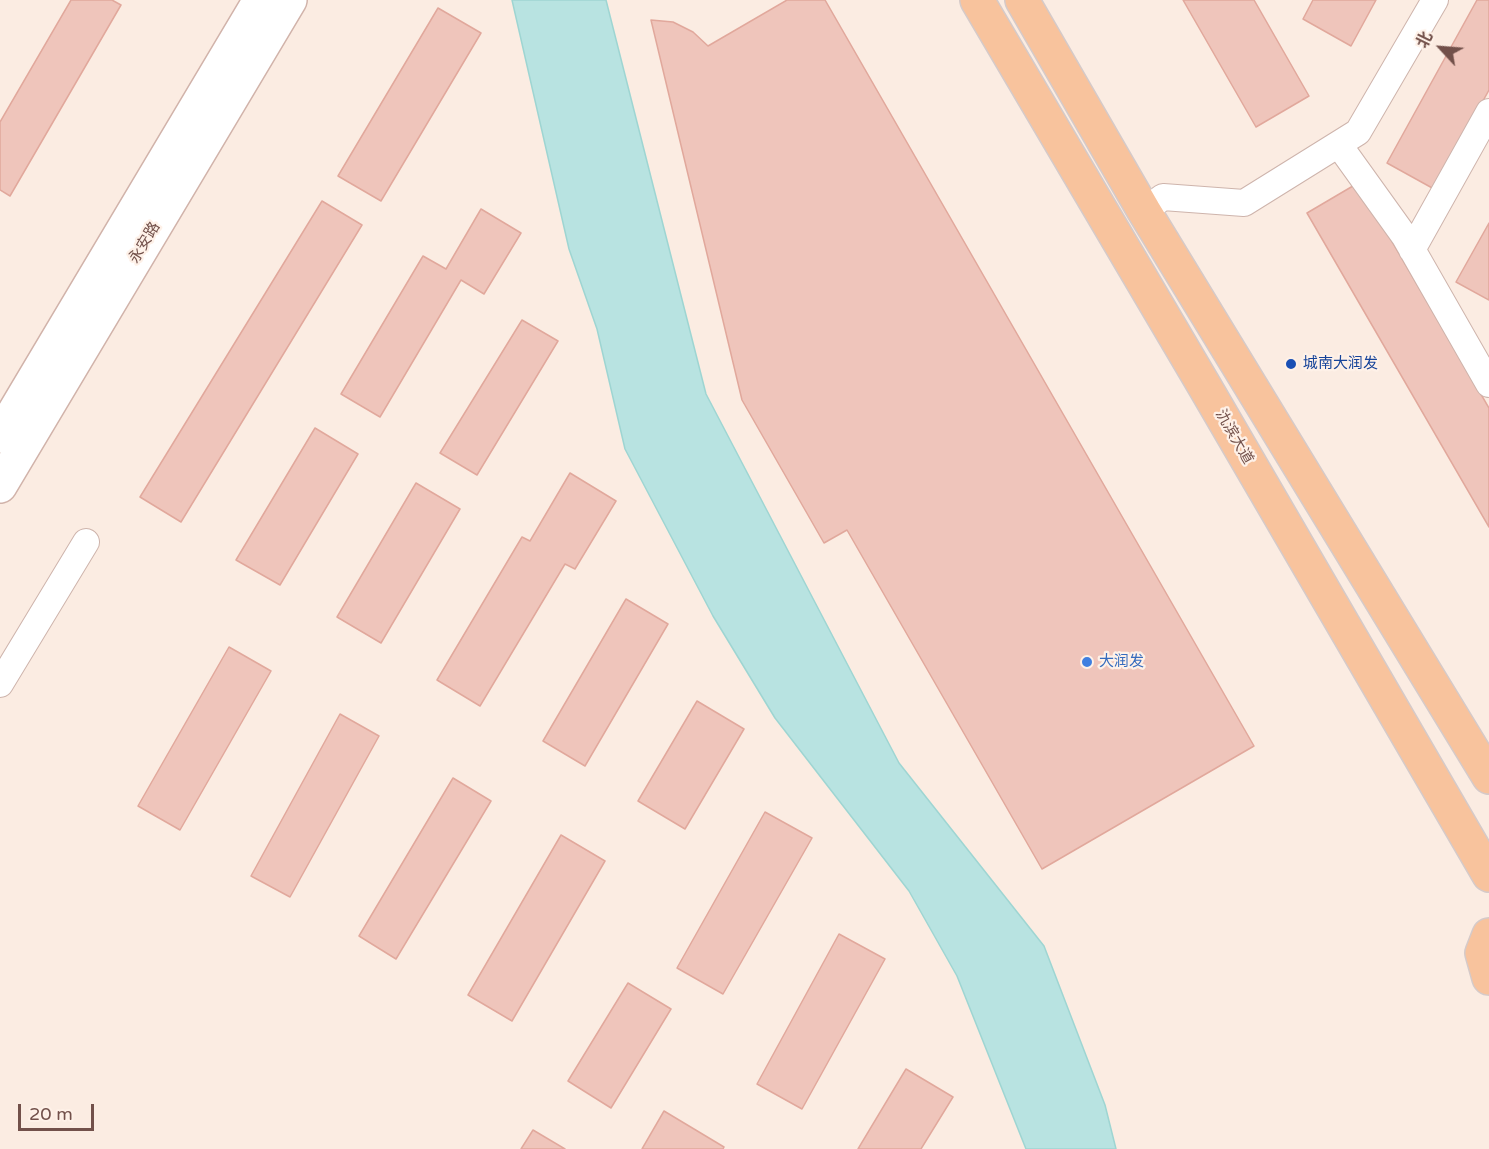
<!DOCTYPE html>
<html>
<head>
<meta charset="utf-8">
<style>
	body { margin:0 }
	#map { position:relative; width:1489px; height:1149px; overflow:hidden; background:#fbece2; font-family:"Varela Round","Noto Sans SC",sans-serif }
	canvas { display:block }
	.north { position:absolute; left:1411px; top:18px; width:60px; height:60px; -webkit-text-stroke:4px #fef1e8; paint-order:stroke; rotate:296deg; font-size:16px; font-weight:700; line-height:24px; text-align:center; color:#72504a }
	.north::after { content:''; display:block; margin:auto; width:21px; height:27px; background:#72504a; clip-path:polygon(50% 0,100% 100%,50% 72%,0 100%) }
	.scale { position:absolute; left:18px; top:1104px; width:76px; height:27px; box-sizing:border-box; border:3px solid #72504a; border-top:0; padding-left:8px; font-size:18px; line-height:21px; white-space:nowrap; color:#72504a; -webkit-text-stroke:4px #fef1e8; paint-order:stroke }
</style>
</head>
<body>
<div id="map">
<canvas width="1489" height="1149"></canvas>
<div class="north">北</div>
<div class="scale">20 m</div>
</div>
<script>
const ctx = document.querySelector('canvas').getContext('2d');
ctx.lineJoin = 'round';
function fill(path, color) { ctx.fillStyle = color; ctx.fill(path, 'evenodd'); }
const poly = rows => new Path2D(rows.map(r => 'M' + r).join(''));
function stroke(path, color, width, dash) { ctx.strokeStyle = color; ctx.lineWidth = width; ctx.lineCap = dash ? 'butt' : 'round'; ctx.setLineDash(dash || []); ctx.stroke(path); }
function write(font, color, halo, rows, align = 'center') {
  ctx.font = font + ' "Varela Round","Noto Sans SC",sans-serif'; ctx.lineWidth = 4.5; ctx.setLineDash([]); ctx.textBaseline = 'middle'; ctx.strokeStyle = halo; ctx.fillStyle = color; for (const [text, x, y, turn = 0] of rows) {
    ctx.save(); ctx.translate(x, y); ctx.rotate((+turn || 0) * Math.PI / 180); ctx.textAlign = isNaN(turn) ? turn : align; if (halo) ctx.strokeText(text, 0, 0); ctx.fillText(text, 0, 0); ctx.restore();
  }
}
const water = poly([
	[512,0,606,0,706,394,899,763,1044,946,1105,1105,1116,1149,1026,1149,957,976,909,891,775,718,713,616,625,449,597,329,569,249,512,0]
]);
fill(water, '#b8e3e1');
stroke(water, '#9ed5d2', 1.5);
const building = poly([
	[71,0,112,0,121,5,10,196,0,190,0,122,71,0],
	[787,0,825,0,1254,746,1042,869,847,530,824,543,742,400,651,20,673,22,693,32,708,46,787,0],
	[1183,0,1254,0,1309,96,1256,127,1183,0],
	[1313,0,1376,0,1351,46,1303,19,1313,0],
	[1477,0,1489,0,1489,90,1434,189,1387,163,1477,0],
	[438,8,481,33,381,201,338,176,438,8],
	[1358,183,1489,408,1489,527,1307,213,1358,183],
	[322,201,362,225,181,522,140,497,322,201],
	[481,209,521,233,484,294,461,280,380,417,341,394,423,256,446,269,481,209],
	[1489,223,1489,300,1456,282,1489,223],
	[522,320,558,341,477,475,440,453,522,320],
	[315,428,358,454,280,585,236,560,315,428],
	[570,473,616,501,575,569,565,564,480,706,437,680,522,537,530,541,570,473],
	[416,483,460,509,381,643,337,617,416,483],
	[626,599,668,624,585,766,543,741,626,599],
	[229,647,271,671,180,830,138,806,229,647],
	[697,701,744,729,685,829,638,801,697,701],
	[340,714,379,736,290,897,251,876,340,714],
	[453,778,491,801,396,959,359,936,453,778],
	[765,812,812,838,723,994,677,968,765,812],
	[561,835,605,861,512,1021,468,995,561,835],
	[839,934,885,959,802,1109,757,1084,839,934],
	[628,983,671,1009,611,1108,568,1081,628,983],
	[906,1069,953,1097,921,1149,858,1149,906,1069],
	[664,1111,724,1147,723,1149,642,1149,664,1111],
	[533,1130,565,1149,521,1149,533,1130]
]);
fill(building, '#efc5bb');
stroke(building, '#e1a89c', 1.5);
const street = poly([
	[1339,145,1405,237,1489,384],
	[1144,211,1163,197,1244,203,1358,132,1435,0],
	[1412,250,1489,112],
	[0,684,86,542]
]);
const secondary = poly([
	[0,436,260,0],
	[0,486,290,0]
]);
const primary = poly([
	[977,0,1205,387,1489,875],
	[1022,0,1144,211,1489,777],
	[1489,935,1482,953,1489,978]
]);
stroke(street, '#ceb4ac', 28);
stroke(secondary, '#d1b3aa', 36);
stroke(primary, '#d5cac9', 36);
stroke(street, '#fff', 26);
stroke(secondary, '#fff', 33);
stroke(primary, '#f8c39d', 33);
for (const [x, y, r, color] of [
	[1291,364,6,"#1a4fb4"],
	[1087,662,6,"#3f7fe0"]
]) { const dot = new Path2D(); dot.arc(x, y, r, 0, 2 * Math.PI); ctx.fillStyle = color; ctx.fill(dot); stroke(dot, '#fef1e8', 2); }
write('15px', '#72504a', '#fef1e8', [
	["永安路",145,243,-59],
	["氿滨大道",1234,437,60]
]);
write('15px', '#164399', '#fef1e8', [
	["城南大润发",1303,364]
], 'left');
write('15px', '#366cbe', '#fef1e8', [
	["大润发",1099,662]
], 'left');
</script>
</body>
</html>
